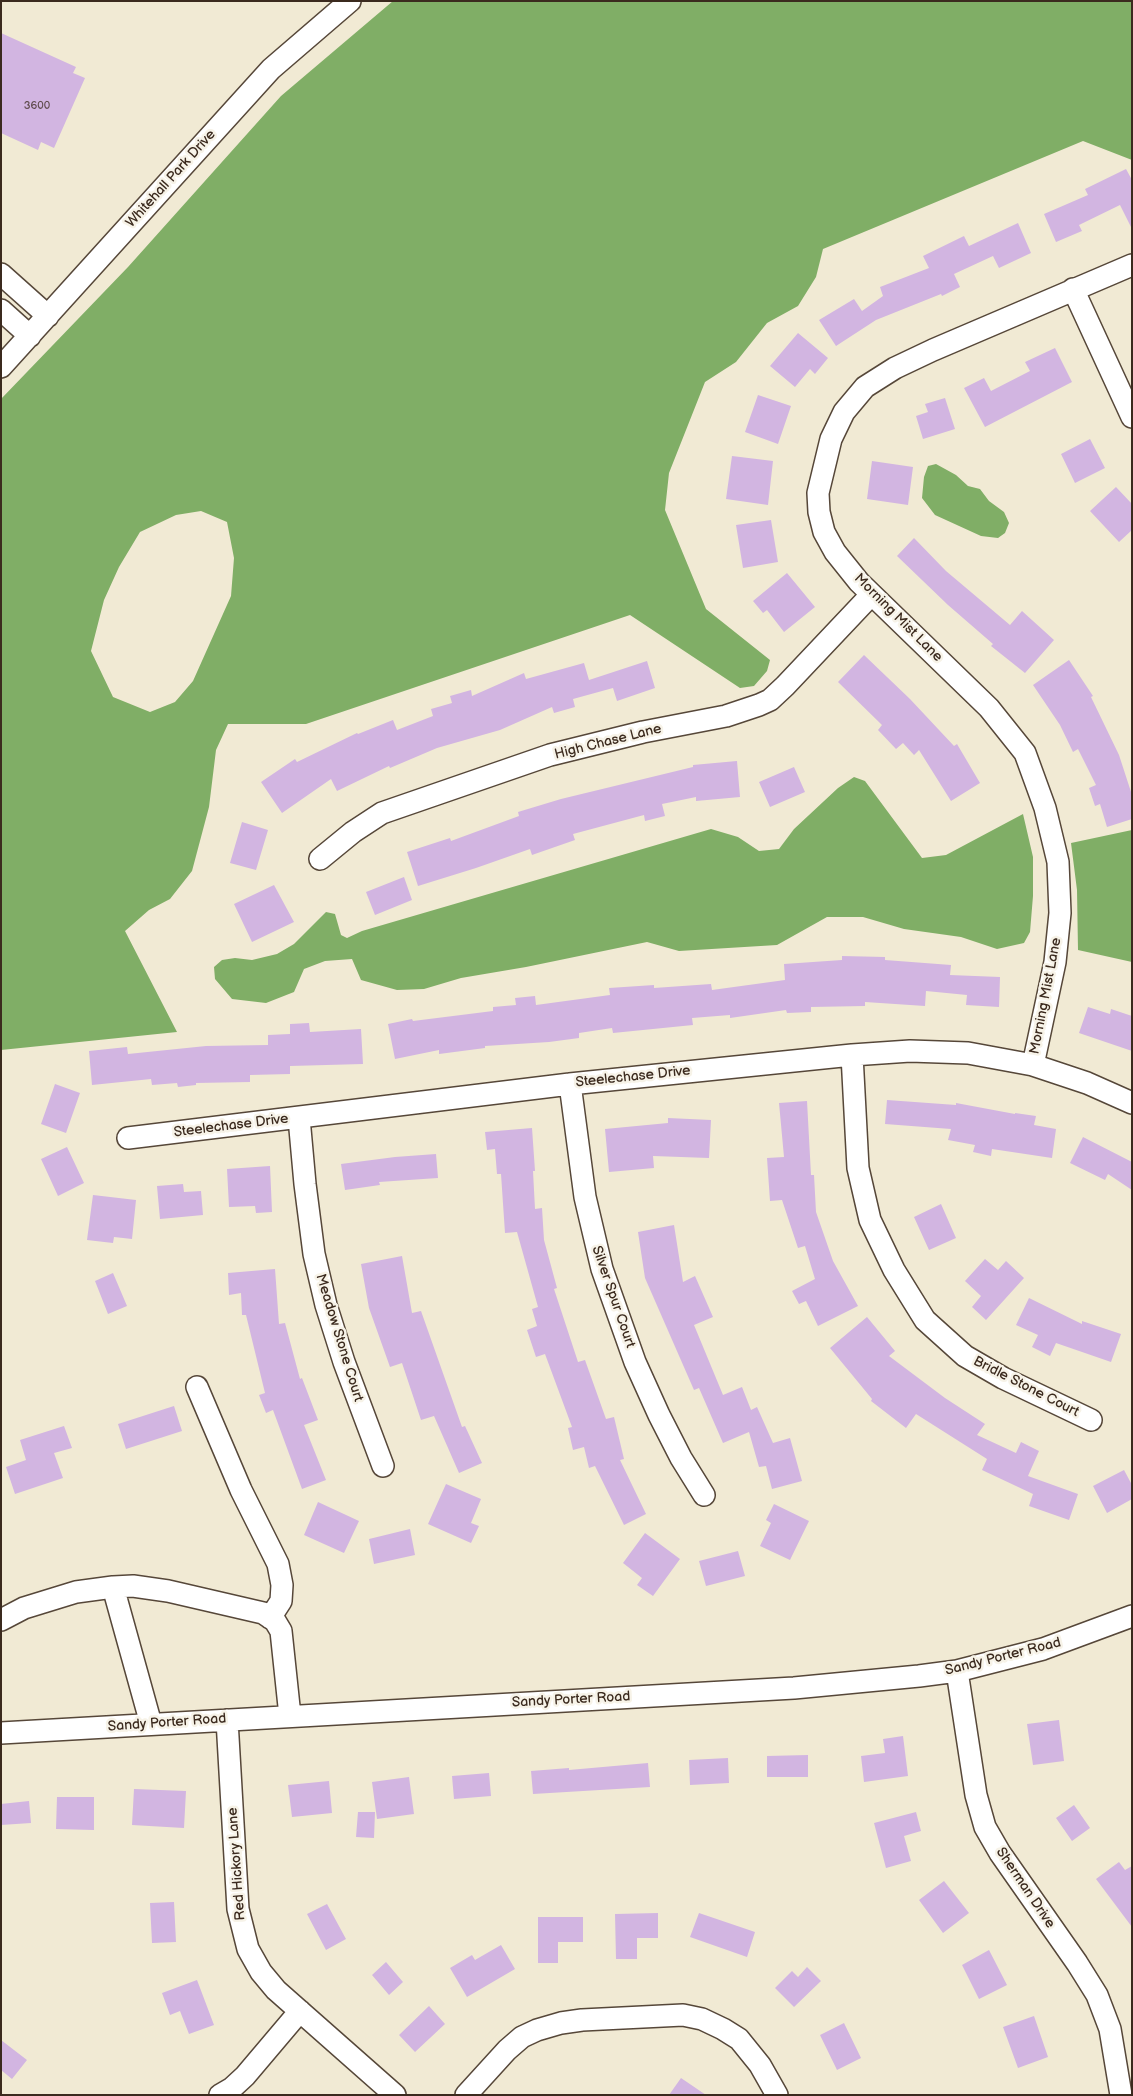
<!DOCTYPE html>
<html>
<head>
<meta charset="utf-8">
<style>
	body { margin:0 }
	#map { position:relative; width:1133px; height:2096px; overflow:hidden; background:#f1ead4; font-family:"Balsamiq Sans",sans-serif }
	canvas { display:block }
	.frame { position:absolute; inset:0; border:2px solid #3b2a1e; pointer-events:none }
</style>
</head>
<body>
<div id="map">
<canvas width="1133" height="2096"></canvas>
<div class="frame"></div>
</div>
<script>
const ctx = document.querySelector('canvas').getContext('2d');
ctx.lineJoin = 'round';
function fill(path, color) { ctx.fillStyle = color; ctx.fill(path, 'evenodd'); }
const poly = rows => new Path2D(rows.map(r => 'M' + r).join(''));
function stroke(path, color, width, dash) { ctx.strokeStyle = color; ctx.lineWidth = width; ctx.lineCap = dash ? 'butt' : 'round'; ctx.setLineDash(dash || []); ctx.stroke(path); }
function write(font, color, halo, rows, align = 'center') {
  ctx.font = font + ' "Balsamiq Sans",sans-serif'; ctx.lineWidth = 5; ctx.setLineDash([]); ctx.textBaseline = 'middle'; ctx.strokeStyle = halo; ctx.fillStyle = color; for (const [text, x, y, turn = 0] of rows) {
    ctx.save(); ctx.translate(x, y); ctx.rotate((+turn || 0) * Math.PI / 180); ctx.textAlign = isNaN(turn) ? turn : align; if (halo) ctx.strokeText(text, 0, 0); ctx.fillText(text, 0, 0); ctx.restore();
  }
}
fill(poly([
	[393,1,1132,1,1132,160,1083,141,823,249,816,277,798,306,767,323,736,362,705,382,669,473,665,510,706,609,770,660,767,671,754,686,740,688,630,615,306,724,228,724,216,750,209,807,192,871,170,899,149,910,125,931,177,1032,1,1050,1,399,128,267,281,96],
	[201,511,227,522,234,558,231,596,193,681,175,702,150,712,113,697,91,651,104,600,119,567,140,532,176,515],
	[936,464,956,475,968,486,980,489,989,501,1004,512,1009,523,1005,533,998,538,981,536,935,515,922,498,924,477,928,466],
	[854,777,865,781,922,858,946,855,1023,814,1033,857,1033,896,1030,932,1024,943,997,949,961,937,904,929,863,917,827,917,777,945,679,951,647,942,526,967,461,978,424,989,397,990,361,980,352,959,325,961,304,969,294,992,266,1003,232,999,215,979,214,967,222,960,235,958,252,960,277,954,294,944,326,912,335,914,341,935,347,938,362,931,711,829,738,837,759,851,779,849,794,829,838,788],
	[1132,830,1132,962,1078,950,1077,890,1071,843]
]), '#80ae66');
fill(poly([
	[1,33,76,67,73,73,85,78,54,148,41,142,38,150,1,133],
	[1126,169,1132,180,1132,229,1120,205,1079,225,1082,231,1056,242,1044,214,1088,195,1085,189],
	[1018,223,1031,253,999,268,993,256,954,274,960,287,942,296,941,294,876,320,836,346,819,320,854,299,862,311,883,296,880,287,929,268,923,256,964,236,969,246],
	[798,333,828,358,815,374,810,369,795,387,770,366],
	[1055,348,1072,382,985,427,964,388,984,378,991,391,1030,371,1025,362],
	[758,395,791,406,778,444,745,432],
	[945,398,955,429,923,439,916,416,928,412,925,404],
	[1090,439,1105,468,1075,483,1061,454],
	[732,456,773,461,768,505,726,499],
	[872,461,913,467,908,505,867,499],
	[1116,487,1132,504,1132,530,1119,542,1090,511],
	[771,520,778,562,743,568,736,525],
	[914,538,946,571,1010,625,1022,611,1054,640,1025,673,991,646,993,644,948,605,897,556],
	[787,573,815,607,784,632,767,610,763,613,753,601],
	[864,655,910,699,954,746,957,744,980,783,951,801,919,750,914,755,903,743,896,749,878,730,882,725,838,682],
	[1069,660,1093,696,1091,697,1119,755,1132,795,1132,819,1107,827,1100,804,1095,806,1089,788,1096,785,1078,749,1073,752,1060,725,1033,685],
	[647,661,655,688,617,701,613,688,573,699,575,707,554,713,552,707,500,730,437,748,390,768,389,766,337,791,331,779,282,813,261,782,295,759,297,762,357,733,358,734,393,720,397,730,433,716,431,709,452,703,450,696,471,690,472,696,524,673,526,679,584,663,589,680],
	[737,761,740,797,696,801,696,797,662,804,665,816,645,821,644,815,573,834,575,840,532,855,530,849,476,868,418,886,407,852,450,838,451,841,519,816,518,812,561,799,693,767,693,765],
	[794,767,805,792,770,807,759,782],
	[242,822,268,830,256,870,230,863],
	[404,877,412,900,375,915,366,892],
	[274,885,294,922,252,942,234,904],
	[842,956,885,957,885,960,951,965,950,975,1000,977,999,1007,966,1005,967,995,926,991,925,1006,865,1002,865,1006,811,1007,811,1012,787,1013,786,1010,730,1018,730,1015,692,1018,693,1025,613,1033,612,1028,579,1033,579,1038,549,1042,485,1046,485,1048,439,1054,439,1050,395,1059,388,1024,412,1019,413,1021,493,1011,493,1007,516,1005,515,998,535,996,536,1005,610,995,609,988,654,985,654,988,711,984,712,990,785,980,784,964,842,960],
	[1088,1007,1110,1014,1111,1009,1132,1016,1132,1051,1079,1033],
	[309,1023,310,1032,361,1029,363,1064,290,1066,290,1074,250,1075,250,1082,196,1083,196,1085,178,1087,177,1083,152,1085,151,1079,92,1085,89,1051,127,1047,128,1054,206,1046,268,1045,268,1035,290,1034,290,1024],
	[55,1084,80,1093,66,1133,41,1124],
	[887,1100,956,1105,956,1103,1015,1114,1015,1113,1036,1116,1034,1125,1056,1129,1052,1158,992,1149,991,1156,973,1152,975,1145,948,1140,951,1129,885,1124],
	[807,1101,811,1175,814,1175,816,1212,833,1261,858,1306,818,1326,806,1301,799,1304,792,1291,815,1279,805,1246,798,1248,782,1200,770,1201,767,1158,784,1157,779,1103],
	[668,1118,711,1120,709,1158,653,1156,654,1168,609,1172,605,1129,668,1123],
	[532,1128,535,1171,533,1171,535,1209,542,1208,544,1240,557,1288,554,1289,578,1362,585,1360,606,1419,614,1417,624,1459,620,1460,646,1514,624,1525,595,1466,589,1468,584,1447,573,1450,568,1428,572,1427,545,1354,536,1357,527,1330,537,1326,532,1309,538,1307,517,1232,505,1233,501,1174,497,1174,495,1149,487,1150,485,1132],
	[1083,1137,1132,1162,1132,1190,1108,1174,1105,1180,1070,1163],
	[67,1147,84,1183,58,1196,41,1159],
	[436,1154,438,1178,379,1182,380,1185,345,1190,341,1164,395,1157],
	[270,1166,272,1212,256,1213,255,1206,229,1207,227,1169],
	[183,1184,184,1192,201,1191,203,1215,160,1219,157,1186],
	[93,1195,136,1200,132,1239,114,1237,113,1243,87,1240],
	[941,1204,956,1238,929,1250,914,1217],
	[674,1225,683,1282,695,1276,713,1317,694,1325,723,1395,742,1387,751,1410,757,1407,773,1443,790,1438,802,1481,772,1489,766,1466,759,1467,749,1432,723,1443,699,1388,694,1390,645,1278,638,1232],
	[402,1256,412,1313,421,1311,462,1427,465,1426,482,1463,459,1473,434,1416,421,1420,402,1363,390,1367,369,1308,361,1264],
	[985,1259,998,1270,1006,1261,1024,1278,986,1320,972,1307,981,1296,965,1281],
	[275,1269,279,1324,285,1323,300,1379,302,1378,318,1420,304,1425,326,1480,302,1489,273,1410,266,1413,259,1395,265,1393,246,1315,242,1315,241,1293,229,1295,228,1273],
	[113,1273,127,1306,108,1314,95,1281],
	[1029,1298,1082,1324,1082,1321,1121,1334,1111,1362,1056,1343,1050,1356,1032,1347,1038,1335,1016,1325],
	[867,1317,895,1351,889,1356,945,1398,985,1424,977,1435,1016,1453,1021,1442,1039,1451,1028,1476,1078,1494,1069,1520,1029,1506,1033,1494,982,1470,987,1459,916,1414,906,1428,871,1401,872,1399,830,1348],
	[174,1406,182,1431,126,1449,118,1424],
	[64,1426,72,1448,54,1453,63,1478,15,1494,6,1467,26,1460,20,1440],
	[1124,1470,1132,1485,1132,1499,1107,1513,1093,1486],
	[446,1484,481,1499,471,1523,479,1526,471,1543,428,1524],
	[318,1502,359,1521,344,1553,304,1535],
	[774,1504,809,1521,790,1560,760,1546,771,1523,766,1520],
	[410,1529,415,1555,374,1564,369,1539],
	[645,1533,680,1559,653,1596,637,1585,642,1578,623,1563],
	[738,1551,745,1576,706,1586,699,1561],
	[1059,1720,1064,1761,1033,1765,1027,1724],
	[903,1736,908,1776,864,1782,861,1756,885,1753,883,1739],
	[808,1755,808,1777,767,1777,767,1756],
	[728,1758,729,1783,690,1785,689,1760],
	[648,1763,650,1787,533,1794,531,1771,569,1768,569,1770],
	[489,1773,491,1796,454,1799,452,1776],
	[409,1777,414,1814,377,1819,372,1782],
	[329,1781,332,1813,292,1817,288,1785],
	[134,1789,186,1791,184,1828,132,1825],
	[57,1797,94,1797,94,1830,56,1829],
	[29,1801,31,1823,1,1825,1,1804],
	[1074,1805,1090,1828,1072,1841,1056,1818],
	[358,1812,375,1812,374,1838,356,1837],
	[916,1812,921,1831,904,1836,911,1861,886,1868,874,1823],
	[1119,1862,1125,1870,1132,1866,1132,1927,1096,1879],
	[944,1881,969,1913,943,1933,919,1900],
	[174,1902,176,1942,152,1943,150,1903],
	[327,1904,346,1939,326,1950,307,1914],
	[658,1913,658,1938,637,1938,637,1959,616,1959,615,1914],
	[699,1913,755,1932,747,1957,690,1937],
	[538,1917,583,1917,583,1942,558,1942,558,1963,538,1963],
	[501,1945,515,1969,467,1997,450,1968,472,1955,475,1960],
	[989,1950,1007,1985,979,1999,962,1965],
	[386,1962,403,1982,389,1995,372,1975],
	[807,1967,821,1981,794,2007,775,1988,792,1971,798,1977],
	[197,1980,214,2025,189,2034,180,2011,170,2015,162,1993],
	[429,2006,445,2024,415,2052,399,2035],
	[1034,2016,1048,2057,1018,2068,1003,2027],
	[844,2023,861,2058,837,2070,820,2035],
	[1,2040,27,2060,12,2079,1,2070],
	[681,2078,706,2095,669,2095]
]), '#d2b5e1');
const minor = poly([
	[1,274,48,316],
	[1073,289,1132,417],
	[1,310,30,336],
	[1,367,271,69,350,1],
	[320,859,353,832,382,813,550,755,643,732,726,716,759,705,770,700,785,686,871,595],
	[852,1055,858,1168,870,1220,894,1270,925,1320,965,1356,1003,1378,1091,1420],
	[1033,1065,1055,962,1060,913,1058,862,1045,808,1025,753,989,708,859,582,835,552,824,532,819,512,818,493,831,439,844,412,865,387,895,368,933,350,1132,265],
	[570,1084,585,1197,602,1269,635,1362,659,1415,681,1458,704,1495],
	[299,1118,305,1184,314,1254,326,1305,344,1362,383,1466],
	[128,1138,570,1084,852,1055,910,1051,968,1053,1033,1065,1087,1083,1132,1103],
	[197,1387,241,1490,278,1564,282,1585,281,1601,270,1618],
	[113,1587,133,1586,168,1591,263,1613,275,1621,281,1631,290,1716],
	[1,1620,24,1608,76,1592,113,1587,151,1724],
	[957,1671,976,1795,985,1827,1000,1853,1077,1963,1097,1995,1110,2029,1121,2095],
	[227,1720,238,1909,248,1949,261,1972,276,1990,395,2095],
	[1,1733,794,1688,919,1676,957,1671,1043,1649,1132,1616],
	[220,2095,232,2088,245,2076,300,2011],
	[466,2095,507,2050,522,2037,537,2030,561,2023,582,2020,683,2015,702,2019,723,2029,739,2039,760,2065,777,2095]
]);
stroke(minor, '#564739', 24);
stroke(minor, '#fff', 21);
write('11px', '#614d4f', null, [
	["3600",37,106]
]);
write('14px', '#3b2a1e', '#f7f3e8', [
	["Whitehall Park Drive",171,179,-48],
	["Morning Mist Lane",898,618,45],
	["High Chase Lane",608,742,-14],
	["Morning Mist Lane",1046,996,-79],
	["Steelechase Drive",633,1077,-6],
	["Steelechase Drive",231,1126,-7],
	["Silver Spur Court",613,1297,71],
	["Meadow Stone Court",339,1338,73],
	["Bridle Stone Court",1026,1387,27],
	["Sandy Porter Road",1003,1657,-14],
	["Sandy Porter Road",571,1700,-3],
	["Sandy Porter Road",167,1723,-4],
	["Red Hickory Lane",237,1864,-94],
	["Sherman Drive",1025,1888,56]
]);
</script>
</body>
</html>
